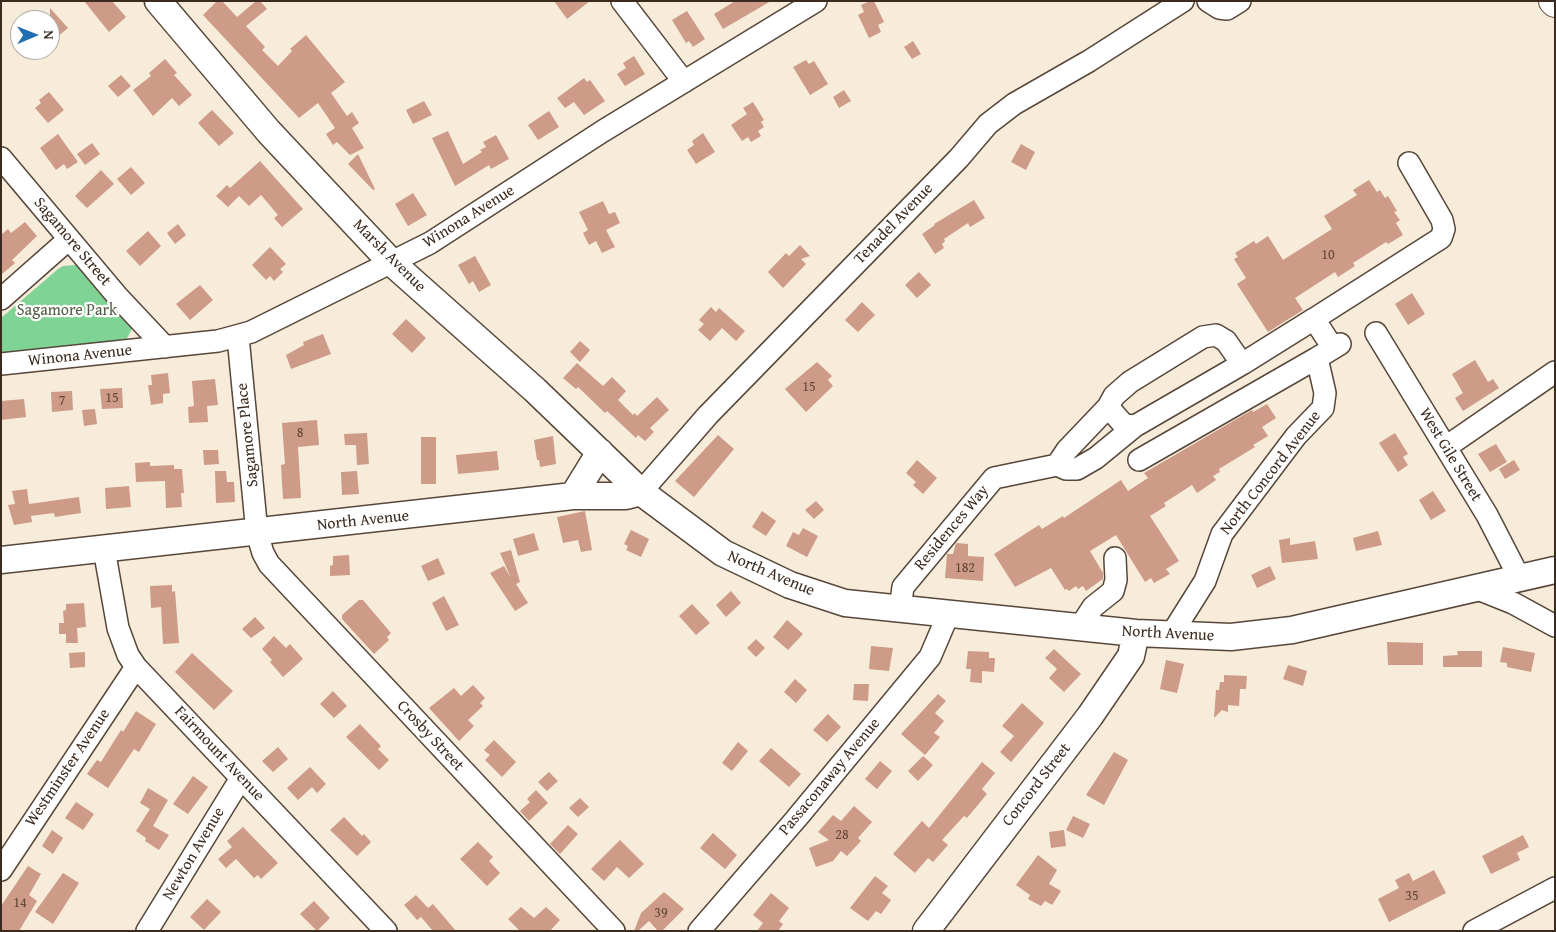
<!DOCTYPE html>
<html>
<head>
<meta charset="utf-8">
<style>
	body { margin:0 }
	#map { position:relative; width:1556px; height:932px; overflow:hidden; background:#f6ecd9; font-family:"Gentium Book Plus",serif }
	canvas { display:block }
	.frame { position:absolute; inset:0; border:2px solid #3b2a1e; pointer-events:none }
	.north { position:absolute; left:10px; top:10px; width:50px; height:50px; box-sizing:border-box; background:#fff; border:1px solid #b1aaa5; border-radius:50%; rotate:89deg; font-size:14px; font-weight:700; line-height:20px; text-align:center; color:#3b2a1e }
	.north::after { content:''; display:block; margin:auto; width:18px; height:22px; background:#1f6fb2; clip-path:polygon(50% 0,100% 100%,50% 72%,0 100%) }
</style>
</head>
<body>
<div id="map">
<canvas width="1556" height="932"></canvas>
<div class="frame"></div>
<div class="north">N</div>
</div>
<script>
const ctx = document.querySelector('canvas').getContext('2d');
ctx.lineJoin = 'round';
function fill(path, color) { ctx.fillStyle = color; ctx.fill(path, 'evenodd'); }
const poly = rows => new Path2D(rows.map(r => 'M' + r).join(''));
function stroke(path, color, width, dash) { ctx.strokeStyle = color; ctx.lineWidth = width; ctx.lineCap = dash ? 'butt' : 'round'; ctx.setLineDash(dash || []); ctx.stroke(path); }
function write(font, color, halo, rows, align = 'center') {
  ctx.font = font + ' "Gentium Book Plus",serif'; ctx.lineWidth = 4.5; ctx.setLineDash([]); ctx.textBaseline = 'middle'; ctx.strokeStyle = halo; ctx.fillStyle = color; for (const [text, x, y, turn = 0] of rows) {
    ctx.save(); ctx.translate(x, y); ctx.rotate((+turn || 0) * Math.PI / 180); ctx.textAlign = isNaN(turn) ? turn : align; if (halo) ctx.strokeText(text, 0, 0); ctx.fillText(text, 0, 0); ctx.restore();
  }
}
fill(poly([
	[76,265,81,267,133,327,126,340,122,343,1,356,1,318,58,269,63,266]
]), '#7fd395');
fill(poly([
	[84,1,112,1,126,17,109,32],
	[217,1,222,1,237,17,256,1,260,1,267,9,246,26,265,47,262,50,278,66,292,51,290,49,306,35,345,82,331,93,347,116,352,112,359,123,352,128,364,148,350,155,337,142,333,145,326,134,335,128,318,103,299,118,203,15],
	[554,1,590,1,567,19],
	[735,1,771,1,723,29,714,14],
	[870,1,874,1,884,22,878,25,881,32,869,38,858,15,864,12,861,5],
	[50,8,68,28,50,43],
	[687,11,705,39,693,47,689,41,686,43,672,20],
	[913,41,921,54,912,59,904,47],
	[634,56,645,74,625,86,617,74,626,68,623,63],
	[165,59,177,73,174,75,192,95,179,106,172,98,153,116,133,90,151,76,149,73],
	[806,60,809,64,814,61,828,84,810,95,793,67],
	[121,75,131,86,118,97,108,86],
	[584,78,587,82,590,80,605,101,584,115,574,102,565,108,557,98],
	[844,90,851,101,839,108,833,97],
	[49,92,64,110,48,123,35,108,41,103,39,100],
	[424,101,432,115,413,124,406,110],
	[753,102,764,120,761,122,764,127,758,131,761,136,751,142,748,137,742,141,731,125,747,114,743,108],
	[212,110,234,133,219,146,198,123],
	[549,111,559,127,538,140,528,125],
	[448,131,463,164,482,152,480,150,486,147,483,142,496,135,509,159,491,169,489,165,455,186,432,138],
	[703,133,715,152,696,164,687,150,694,145,692,141],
	[58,134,78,162,67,169,64,164,56,170,40,148],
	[92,143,100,154,85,165,77,154],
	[1021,144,1035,152,1026,170,1011,162],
	[358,154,375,189,373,190,348,164],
	[260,161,303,209,282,227,274,218,278,215,261,195,249,206,239,196,228,207,216,196,227,185,230,188],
	[131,167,145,183,131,195,117,179],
	[101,170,114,184,87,208,75,196],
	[1369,180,1377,192,1380,190,1385,198,1388,196,1397,211,1394,212,1400,220,1396,223,1403,235,1388,244,1386,242,1353,263,1355,266,1338,277,1335,272,1295,298,1303,310,1268,332,1237,284,1246,278,1234,259,1238,257,1235,253,1254,241,1256,244,1268,236,1283,260,1332,229,1324,216,1357,195,1353,190],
	[413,193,427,215,408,226,395,204],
	[974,200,985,218,970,227,968,223,944,239,945,241,942,244,944,248,935,254,922,234,935,225,934,224],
	[603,201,609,214,615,212,620,223,606,230,615,247,602,253,596,241,589,245,583,233,588,230,579,212],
	[25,222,37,236,12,260,15,263,1,275,1,235,8,229,11,233],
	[178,224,186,235,175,244,167,233],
	[148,231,161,246,140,266,126,251],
	[800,245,810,256,801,259,806,264,783,288,768,272,786,253,789,256],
	[270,247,286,264,280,269,283,272,274,281,270,276,266,280,252,265],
	[475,256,491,285,479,292,473,281,469,284,458,265],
	[919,272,931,285,917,298,905,285],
	[200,285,213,300,190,320,176,304],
	[1412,293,1425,314,1408,325,1395,304],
	[862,302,875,315,858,332,845,320],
	[711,307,716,312,719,308,745,331,736,341,722,328,710,341,698,330,704,324,699,320],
	[406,319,426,338,412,353,392,334],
	[323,334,331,354,291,369,286,355,304,345,303,342],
	[580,341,590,350,580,362,570,352],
	[1475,360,1488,382,1493,379,1499,388,1463,411,1455,398,1463,393,1452,374],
	[817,362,832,376,828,380,833,386,806,412,785,389],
	[577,363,603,386,612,377,626,391,618,400,633,415,635,413,637,416,657,397,669,410,650,428,654,432,645,441,638,435,636,438,607,411,605,413,578,387,576,389,563,378],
	[168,373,170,393,163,394,163,403,151,405,148,385,152,385,151,375],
	[215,379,218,405,207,406,208,422,189,423,188,407,194,406,192,381],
	[122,388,123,408,102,409,100,389],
	[72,391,73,410,52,412,51,392],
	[24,399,26,417,1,420,1,401],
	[1267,404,1276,418,1262,427,1268,436,1253,445,1255,447,1219,469,1220,472,1213,476,1216,480,1197,493,1192,485,1164,503,1166,506,1150,516,1179,561,1166,569,1170,574,1154,583,1151,578,1145,582,1116,535,1090,551,1103,573,1103,579,1086,591,1083,586,1078,589,1076,586,1069,591,1067,589,1065,590,1051,568,1015,587,994,554,1039,525,1042,529,1063,516,1064,518,1121,480,1128,491,1148,478,1144,473,1252,410,1253,412],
	[95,409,97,424,84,426,82,410],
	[317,420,319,445,298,447,301,498,283,499,281,465,285,464,282,423],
	[367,433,369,464,357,465,356,445,345,445,344,434],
	[1395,433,1408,454,1403,457,1408,465,1398,472,1379,443],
	[718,435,734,449,694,497,675,481],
	[553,436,556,464,540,467,539,460,537,460,534,440],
	[421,437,436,437,436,484,421,484],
	[1496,444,1507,462,1490,472,1478,454],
	[203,450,218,450,219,464,204,465],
	[497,451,499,470,458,474,456,455],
	[917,460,937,478,923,494,913,485,916,482,906,473],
	[1514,460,1520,470,1505,479,1499,469],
	[150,462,150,466,174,465,174,469,182,469,184,493,181,493,182,507,166,508,165,481,136,482,135,463],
	[215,471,226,471,227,482,234,482,235,502,216,503],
	[357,471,359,494,342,495,341,472],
	[129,486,131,507,106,509,105,488],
	[27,489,29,504,79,497,81,513,55,517,54,513,31,516,32,522,14,525,8,505,15,504,12,491],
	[1433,491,1446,511,1431,520,1419,500],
	[816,501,824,510,814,519,805,510],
	[585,511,592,550,581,552,578,540,563,543,557,517],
	[762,511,776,521,766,536,752,527],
	[803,528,818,536,807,557,786,546,793,532,799,535],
	[631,530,649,539,641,557,626,550,628,546,624,544],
	[1378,531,1382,545,1356,551,1353,538],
	[534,533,539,550,518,556,513,539],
	[1290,538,1290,545,1315,541,1318,559,1282,563,1279,540],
	[956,543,968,544,968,556,984,557,983,581,945,578,947,554,953,554],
	[511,550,520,582,516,584,528,603,515,611,490,573,504,566,511,578,500,553],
	[349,555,350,575,330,576,330,566,333,565,333,556],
	[438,558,445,574,428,581,421,566],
	[1270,566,1276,579,1257,588,1251,575],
	[172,585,172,592,175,591,179,643,163,644,161,607,151,608,150,586],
	[731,591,741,603,726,617,716,605],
	[444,596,459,625,446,631,432,603],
	[359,600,363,600,391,633,387,637,389,640,374,654,342,619,342,615],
	[84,603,86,627,77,628,78,643,66,643,66,634,59,634,59,623,64,623,63,611,66,610,66,604],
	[692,604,710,623,696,635,679,616],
	[255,617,265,628,251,638,242,629],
	[787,620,803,634,788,650,773,637],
	[274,636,286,648,290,644,303,659,283,677,270,662,272,660,262,649],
	[756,639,765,648,756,657,747,648],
	[1387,642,1423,643,1423,665,1388,665],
	[871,646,893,648,889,671,869,669],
	[1503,647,1535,653,1531,672,1507,667,1507,663,1500,662],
	[1054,649,1081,674,1064,692,1049,678,1057,669,1045,658],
	[968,651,989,652,989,658,995,658,994,672,982,671,982,683,970,682,971,669,966,669],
	[1457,651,1482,651,1482,667,1443,667,1443,656,1458,655],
	[85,652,85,667,70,668,69,653],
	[192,653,233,691,214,710,175,672],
	[1166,660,1184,664,1177,693,1160,689],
	[1288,665,1307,671,1303,686,1283,679],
	[1224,675,1247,676,1246,689,1240,689,1239,706,1228,705,1228,712,1222,710,1214,718,1216,690,1219,690,1220,682,1224,682],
	[795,679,807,690,796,703,784,692],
	[854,684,869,684,868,701,853,700],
	[473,685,485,698,480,703,483,706,468,720,474,726,459,741,429,708,454,688,461,696],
	[333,691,347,706,334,718,320,704],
	[938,694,946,701,935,713,944,721,934,733,940,737,925,755,901,734],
	[1022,703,1044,723,1011,762,1000,752,1014,736,1002,726],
	[136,711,156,724,139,752,134,749,108,788,87,774,97,760,101,762,121,730,123,732],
	[828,714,841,727,827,742,813,730],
	[360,724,381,746,378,749,389,760,379,770,346,737],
	[494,740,516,762,502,777,485,760,490,755,484,750],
	[738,742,748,751,732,771,722,763],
	[278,747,288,759,273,772,262,761],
	[771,748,801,774,789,787,759,761],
	[1114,752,1128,760,1104,805,1086,795],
	[923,756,933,765,918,781,908,771],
	[880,761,892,771,877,789,865,779],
	[982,762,995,773,982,789,987,794,967,818,964,816,942,840,948,845,933,862,928,858,915,873,893,854,922,821,929,828],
	[310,767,326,784,317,793,312,787,298,800,287,788],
	[549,772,558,781,547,791,538,782],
	[193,776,208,787,188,814,173,804],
	[148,788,168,800,153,826,169,835,159,850,145,841,146,838,136,831,150,809,140,803],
	[536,790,548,803,529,821,520,811,530,802,527,799],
	[580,798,589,807,578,817,569,808],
	[76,802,94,814,83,830,65,818],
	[854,806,872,822,858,838,861,841,847,856,841,851,833,861,816,867,809,848,829,840,818,832,833,815,841,821],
	[1073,816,1090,824,1083,838,1066,830],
	[344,817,362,836,364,834,371,842,357,856,330,830],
	[568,825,578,834,560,854,550,844],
	[243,827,278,863,261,879,258,875,254,878,236,859,226,868,218,859,232,847,227,841],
	[52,830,63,838,53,854,42,846],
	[1064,830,1066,846,1051,848,1049,832],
	[713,833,737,855,725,869,700,848],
	[1523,835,1529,847,1517,853,1520,860,1491,874,1482,856],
	[620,840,644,864,629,878,617,867,604,881,591,869],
	[478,842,493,857,489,861,500,873,487,886,460,859],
	[1038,855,1057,870,1049,884,1061,891,1052,905,1045,901,1041,906,1028,899,1030,895,1016,885],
	[28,866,41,874,29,895,37,901,19,931,1,931,1,906],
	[1434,870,1446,893,1389,922,1378,899,1399,888,1395,880,1409,873,1413,881],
	[63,873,79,883,53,924,35,912],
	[875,876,888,886,882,893,891,900,881,914,876,911,868,921,850,908],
	[664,892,684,909,662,931,658,931,649,921,638,931,634,931,641,913],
	[771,893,789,908,779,921,783,924,778,931,757,931,763,923,753,915],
	[416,895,428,908,433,904,456,931,433,931,421,917,417,920,404,905],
	[207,899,221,912,204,930,190,917],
	[314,901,330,918,317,931,300,914],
	[521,907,534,918,546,907,560,920,550,931,520,931,508,919]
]), '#cd9b87');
const minor = poly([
	[622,1,684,82],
	[1208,1,1219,8,1227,9,1240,1],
	[1,158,118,297,165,347],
	[1,299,69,239],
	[1314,319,1441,238,1444,229,1442,220,1409,163],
	[1376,333,1487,515,1520,579],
	[238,337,257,533,263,553,269,564,614,931],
	[1,364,218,341,251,332,430,243,603,131,816,1],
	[1242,364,1226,341,1216,335,1203,337,1130,382,1114,396,1108,407,1124,425,1135,426,1242,364,1314,319,1333,348],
	[1108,407,1067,450,1057,465,1066,469,1077,469,1096,458,1135,426],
	[1446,447,1555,372],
	[1139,460,1317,358],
	[641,492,708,415,959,158,988,124,1014,104,1089,61,1183,1],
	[104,549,118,628,128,655,136,667,386,931],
	[1478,589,1513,603,1555,626],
	[900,609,903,587,994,478,1057,465],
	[1080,627,1093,607,1113,591,1116,580,1115,558],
	[1171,635,1205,581,1222,534,1296,436,1323,408,1325,393,1317,358,1340,344],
	[1,870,136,667],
	[147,931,241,778],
	[699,931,796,819,930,657,948,615],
	[1474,931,1555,888]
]);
const major = poly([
	[158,1,269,132,392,263,535,390,641,492],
	[573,496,600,452],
	[1,560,573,496,626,496,641,492,723,553,790,585,845,603,1136,633,1231,637,1292,630,1555,570],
	[926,931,1090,716,1131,656,1136,633]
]);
const highway = poly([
	[1553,1,1555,3]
]);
stroke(minor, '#57473a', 24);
stroke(major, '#57473a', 29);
stroke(highway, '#57473a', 30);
stroke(minor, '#fff', 21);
stroke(major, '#fff', 26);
stroke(highway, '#fff', 28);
write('14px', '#604638', null, [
	["10",1328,255],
	["15",809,387],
	["15",112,398],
	["7",62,401],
	["8",300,433],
	["182",965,568],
	["28",842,835],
	["35",1412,896],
	["14",20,903],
	["39",661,913]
]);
write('16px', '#3b2a1e', '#fff', [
	["Winona Avenue",469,217,-32],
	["Tenadel Avenue",894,224,-46],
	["Sagamore Street",72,242,50],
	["Marsh Avenue",389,256,45],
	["Winona Avenue",80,356,-6],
	["Sagamore Place",248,435,-96],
	["West Gile Street",1450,455,59],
	["North Concord Avenue",1271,473,-52],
	["North Avenue",363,521,-6],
	["Residences Way",952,528,-50],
	["North Avenue",771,574,23],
	["North Avenue",1168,634,3],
	["Crosby Street",430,736,47],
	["Fairmount Avenue",219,754,47],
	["Westminster Avenue",68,768,-56],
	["Passaconaway Avenue",830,777,-50],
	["Concord Street",1037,785,-52],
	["Newton Avenue",194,854,-59]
]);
write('16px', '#4f5d42', '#fff', [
	["Sagamore Park",67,311]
]);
</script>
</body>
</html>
